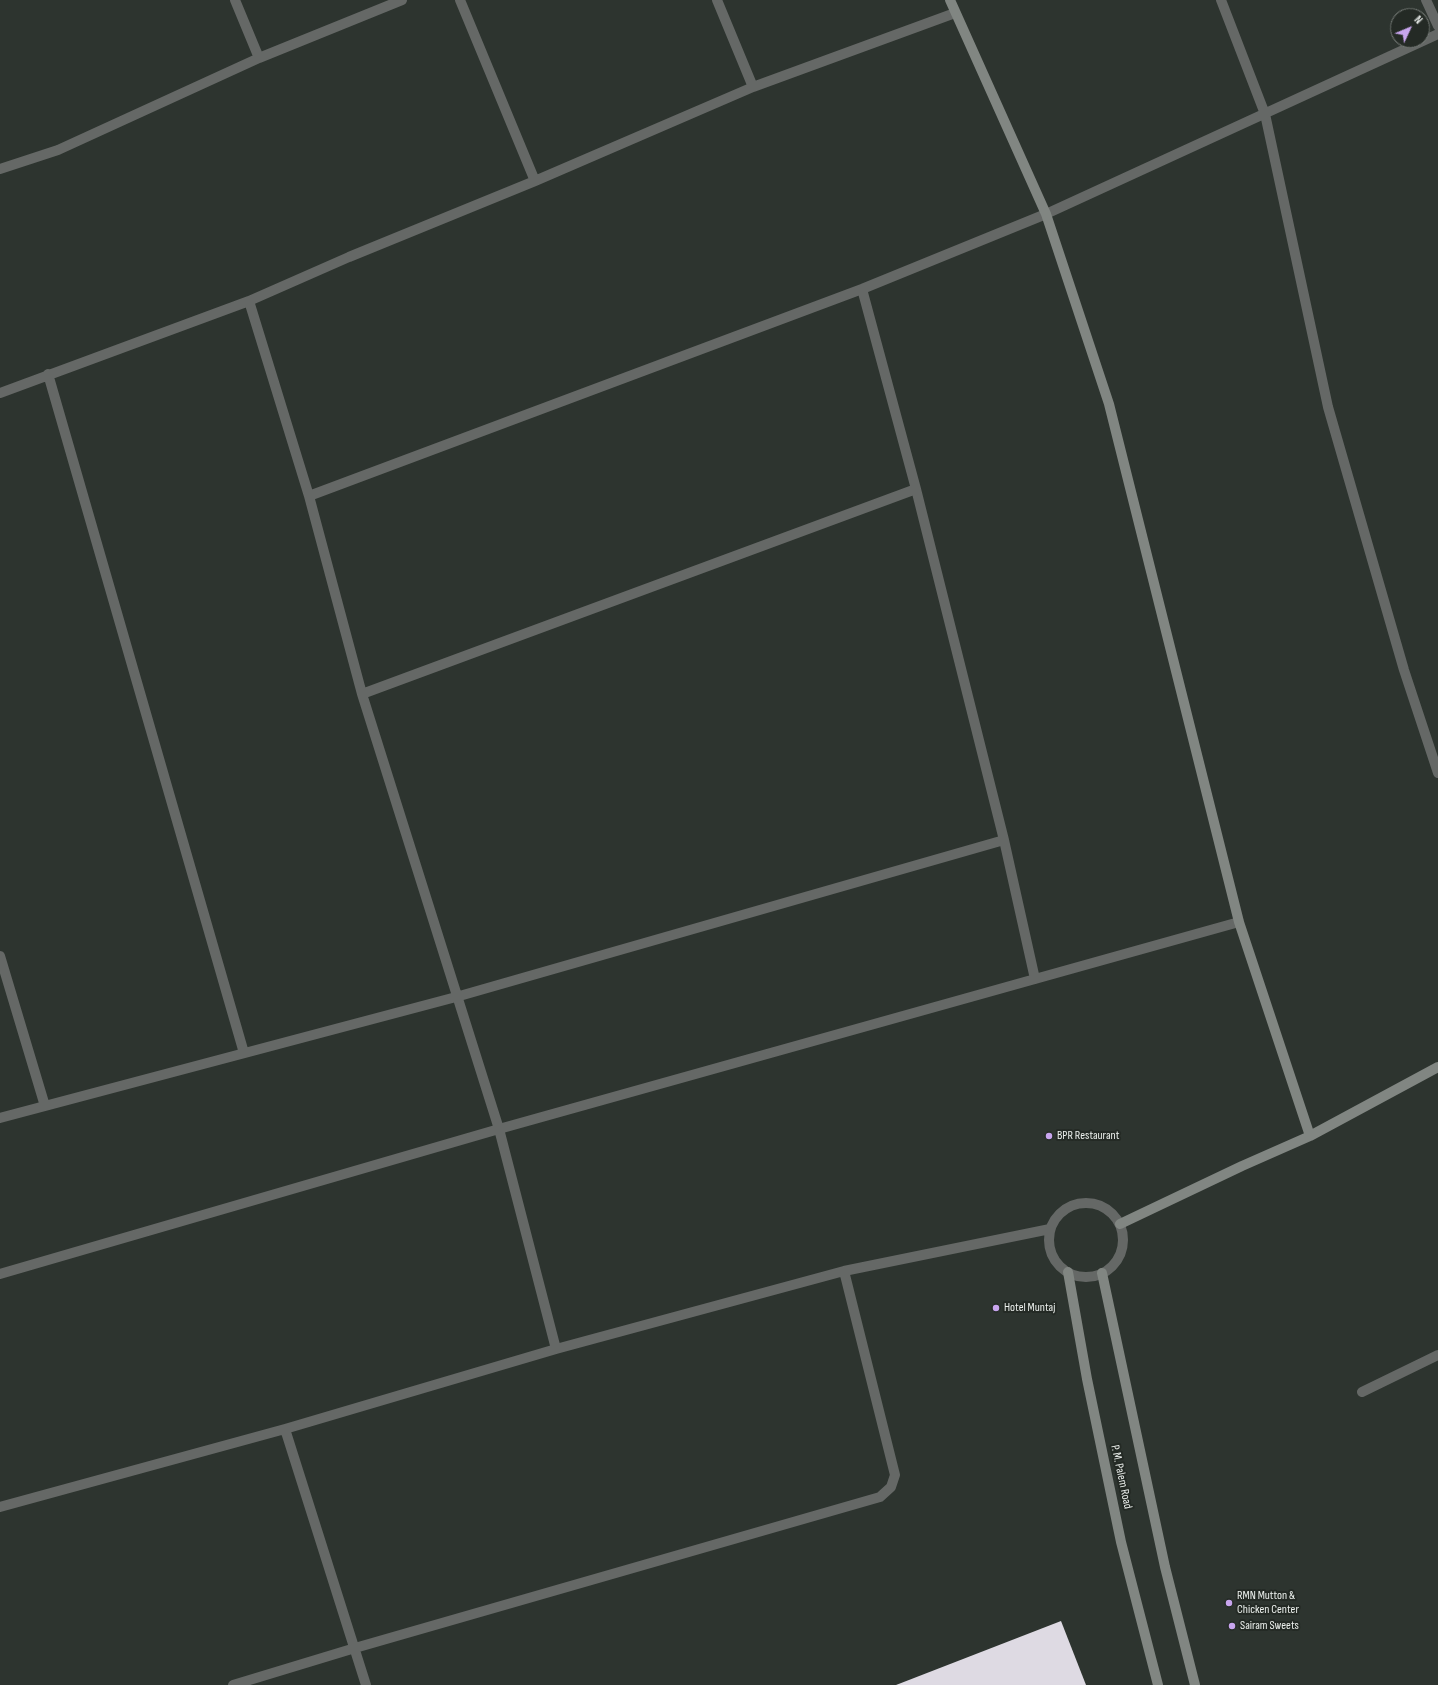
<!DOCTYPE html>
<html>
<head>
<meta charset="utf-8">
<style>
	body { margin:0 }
	#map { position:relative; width:1438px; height:1685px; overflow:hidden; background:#2d342f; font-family:"Sofia Sans Condensed",sans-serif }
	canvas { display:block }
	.north { position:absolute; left:1390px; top:8px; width:40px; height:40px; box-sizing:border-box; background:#242a25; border:1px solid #747975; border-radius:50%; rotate:46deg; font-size:11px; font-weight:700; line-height:16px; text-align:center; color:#ecf0ed }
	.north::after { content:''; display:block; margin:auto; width:14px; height:18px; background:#c8a5ee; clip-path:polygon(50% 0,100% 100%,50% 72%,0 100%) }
</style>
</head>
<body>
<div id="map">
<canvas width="1438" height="1685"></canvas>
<div class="north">N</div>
</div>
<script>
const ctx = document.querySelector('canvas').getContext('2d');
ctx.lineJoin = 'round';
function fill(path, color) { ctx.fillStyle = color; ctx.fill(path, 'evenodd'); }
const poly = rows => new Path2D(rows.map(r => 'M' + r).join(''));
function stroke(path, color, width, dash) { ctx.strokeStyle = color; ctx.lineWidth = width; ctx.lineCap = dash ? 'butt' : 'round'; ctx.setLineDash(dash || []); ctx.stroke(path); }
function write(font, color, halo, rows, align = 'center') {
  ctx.font = font + ' "Sofia Sans Condensed",sans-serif'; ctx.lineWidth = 4; ctx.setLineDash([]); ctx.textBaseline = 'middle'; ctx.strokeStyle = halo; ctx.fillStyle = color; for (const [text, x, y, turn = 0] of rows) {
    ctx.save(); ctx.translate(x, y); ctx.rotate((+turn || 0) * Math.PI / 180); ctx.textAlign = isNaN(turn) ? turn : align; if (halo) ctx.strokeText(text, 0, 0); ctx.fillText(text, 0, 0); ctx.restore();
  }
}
fill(poly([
	[1061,1621,1086,1685,896,1685]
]), '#dedae3');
stroke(poly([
	[235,0,259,58],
	[460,0,535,181],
	[717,0,753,87],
	[1221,0,1265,114,1328,407,1404,670,1438,773],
	[1426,0,1438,26],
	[0,169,58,150,259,58,402,0],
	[862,289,916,489,1004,840,1035,979,1239,922],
	[48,374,244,1053],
	[0,393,249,301],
	[309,496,862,289,1046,214,1438,34],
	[362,694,916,489],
	[0,956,45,1106],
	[0,1118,456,997,1004,840],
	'1049 1240a37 37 0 1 1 74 0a37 37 0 1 1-74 0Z',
	[0,1274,499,1129,1035,979],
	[556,1349,499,1129,362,694,309,496,249,301,349,257,535,181,753,87,955,13],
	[1362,1392,1438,1355],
	[285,1429,366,1685],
	[0,1507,285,1429,556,1349,844,1271,1050,1229],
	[233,1685,355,1648,880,1497,891,1487,895,1475,844,1271]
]), '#656866', 10);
stroke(poly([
	[950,0,1046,214,1109,404,1239,922,1310,1136],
	[1120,1224,1242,1166,1310,1136,1438,1067],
	[1068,1272,1087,1379,1121,1542,1158,1685],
	[1102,1273,1165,1567,1195,1685]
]), '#818682', 10);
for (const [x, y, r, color] of [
	[1049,1136,4,"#c8a5ee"],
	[996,1308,4,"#c8a5ee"],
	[1229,1603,4,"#c8a5ee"],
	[1232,1626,4,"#c8a5ee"]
]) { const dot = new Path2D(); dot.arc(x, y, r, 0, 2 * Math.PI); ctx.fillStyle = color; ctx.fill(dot); stroke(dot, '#242a25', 1.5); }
write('12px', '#ecf0ed', '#242a25', [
	["BPR Restaurant",1057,1136],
	["Hotel Muntaj",1004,1308],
	["RMN Mutton &",1237,1596],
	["Chicken Center",1237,1610],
	["Sairam Sweets",1240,1626]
], 'left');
write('12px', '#ecf0ed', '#242a25', [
	["P. M. Palem Road",1121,1477,78]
]);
</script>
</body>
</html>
